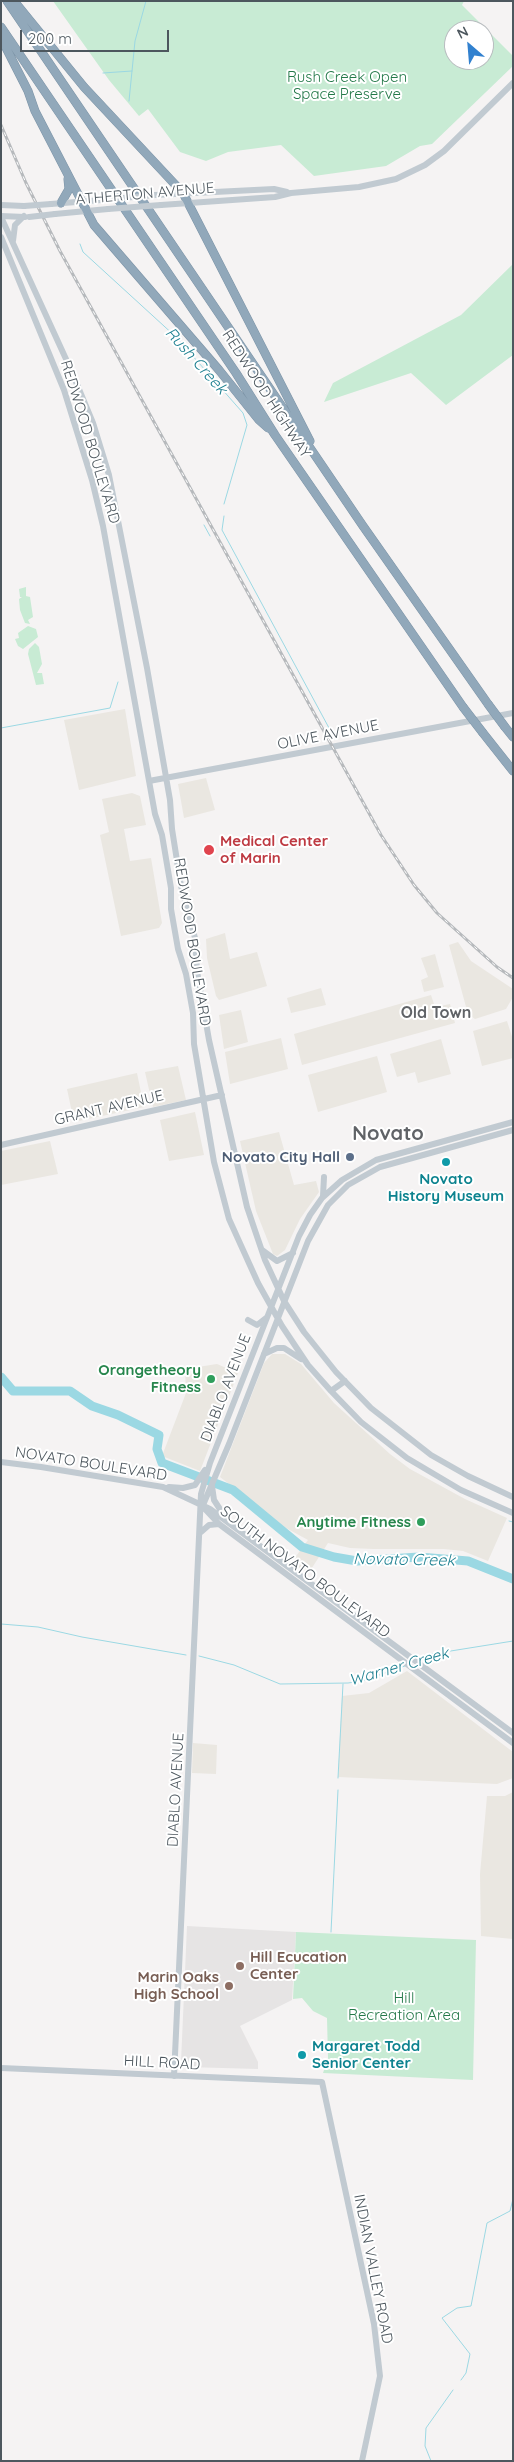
<!DOCTYPE html>
<html>
<head>
<meta charset="utf-8">
<style>
	body { margin:0 }
	#map { position:relative; width:514px; height:2462px; overflow:hidden; background:#f5f3f3; font-family:Quicksand,sans-serif }
	canvas { display:block }
	.frame { position:absolute; inset:0; border:2px solid #4d575e; pointer-events:none }
	.north { position:absolute; left:444px; top:20px; width:50px; height:50px; box-sizing:border-box; background:#fff; border:1px solid #b8bcbf; border-radius:50%; rotate:333deg; font-size:14px; font-weight:700; line-height:20px; text-align:center; color:#4d575e }
	.north::after { content:''; display:block; margin:auto; width:18px; height:22px; background:#3281cf; clip-path:polygon(50% 0,100% 100%,50% 72%,0 100%) }
	.scale { position:absolute; left:20px; top:30px; width:149px; height:22px; box-sizing:border-box; border:2px solid #4d575e; border-top:0; padding-left:6px; font-size:15px; line-height:18px; white-space:nowrap; color:#4d575e; -webkit-text-stroke:4px #fff; paint-order:stroke }
</style>
</head>
<body>
<div id="map">
<canvas width="514" height="2462"></canvas>
<div class="frame"></div>
<div class="north">N</div>
<div class="scale">200 m</div>
</div>
<script>
const ctx = document.querySelector('canvas').getContext('2d');
ctx.lineJoin = 'round';
function fill(path, color) { ctx.fillStyle = color; ctx.fill(path, 'evenodd'); }
const poly = rows => new Path2D(rows.map(r => 'M' + r).join(''));
function stroke(path, color, width, dash) { ctx.strokeStyle = color; ctx.lineWidth = width; ctx.lineCap = dash ? 'butt' : 'round'; ctx.setLineDash(dash || []); ctx.stroke(path); }
function write(font, color, halo, rows, align = 'center') {
  ctx.font = font + ' Quicksand,sans-serif'; ctx.lineWidth = 4; ctx.setLineDash([]); ctx.textBaseline = 'middle'; ctx.strokeStyle = halo; ctx.fillStyle = color; for (const [text, x, y, turn = 0] of rows) {
    ctx.save(); ctx.translate(x, y); ctx.rotate((+turn || 0) * Math.PI / 180); ctx.textAlign = isNaN(turn) ? turn : align; if (halo) ctx.strokeText(text, 0, 0); ctx.fillText(text, 0, 0); ctx.restore();
  }
}
fill(poly([
	[125,709,136,776,79,790,64,720],
	[206,778,215,810,184,818,178,784],
	[132,793,140,796,146,825,124,829,130,861,151,858,162,923,159,928,121,936,100,835,109,832,102,799],
	[225,933,230,959,257,952,267,986,219,1000,216,996,207,958,206,939],
	[458,942,471,961,513,989,513,997,506,1009,475,1019,468,1014,449,945],
	[435,954,444,987,424,992,421,980,428,977,421,958],
	[321,988,326,1005,291,1013,287,998],
	[431,995,435,1007,450,1004,455,1023,302,1065,294,1034],
	[241,1010,248,1042,224,1049,219,1015],
	[507,1021,513,1040,513,1058,482,1066,473,1031],
	[281,1038,288,1069,230,1084,225,1052],
	[441,1039,451,1074,418,1083,415,1072,397,1077,390,1054],
	[377,1056,387,1092,318,1112,308,1075],
	[178,1066,186,1100,153,1107,145,1072],
	[137,1073,144,1107,74,1122,67,1089],
	[195,1112,204,1155,169,1161,160,1120],
	[279,1132,294,1185,316,1181,319,1192,300,1219,285,1250,277,1256,273,1254,256,1211,240,1141],
	[50,1141,58,1174,1,1185,1,1151],
	[272,1354,285,1354,301,1364,334,1403,390,1454,410,1469,465,1499,507,1518,488,1561,463,1551,444,1549,373,1549,350,1548,328,1543,308,1574,291,1563,308,1540,286,1528,220,1477,264,1363],
	[217,1364,238,1373,200,1471,162,1456,186,1393,185,1369],
	[407,1671,513,1752,513,1778,497,1784,338,1777,342,1696,369,1693],
	[193,1743,217,1745,216,1774,192,1773],
	[513,1792,513,1939,481,1936,480,1874,487,1796,505,1796]
]), '#eae7e1');
fill(poly([
	[187,1926,296,1932,292,2000,240,2026,258,2062,258,2069,187,2067,181,2062]
]), '#e6e4e4');
fill(poly([
	[53,1,464,1,462,5,513,56,513,66,432,144,420,146,386,166,314,176,281,145,228,152,206,161,180,152,148,109,139,116,109,80],
	[454,30,484,30,484,60,454,60],
	[513,264,513,355,446,405,411,373,324,402,333,383,461,315],
	[26,587,26,596,30,597,33,617,28,620,30,624,25,623,20,610,19,599,22,597,20,597,19,589],
	[28,626,36,629,38,637,23,649,18,646,15,639,19,638,18,633],
	[35,643,39,647,42,664,37,673,42,673,44,684,36,685,28,654,29,649],
	[296,1932,476,1940,473,2080,323,2073,328,2058,327,2018,313,2011,302,1998,293,1999]
]), '#c8ebd4');
stroke(poly([
	[103,73,132,71],
	[129,101,135,41,146,1],
	[80,244,83,252,176,337,243,413,247,425,224,504],
	[224,516,222,530,335,739],
	[204,525,210,536],
	[1,728,110,708,118,682],
	[509,1521,513,1522],
	[1,1624,38,1627,82,1637,186,1655],
	[199,1656,234,1665,280,1684,348,1683,362,1681,405,1666],
	[418,1660,432,1654,513,1641],
	[338,1778,343,1684],
	[331,1932,338,1790],
	[461,2380,466,2373,470,2354,442,2318,457,2308,471,2306,487,2223,510,2211,513,2199],
	[431,2461,425,2446,426,2428,453,2390]
]), '#9bd8e3', 1);
stroke(poly([
	[1,1377,13,1391,70,1391,92,1406,118,1415,159,1435,157,1449,162,1463,233,1490,302,1547,334,1557,357,1561,419,1557,468,1561,513,1579]
]), '#9bd8e3', 9);
const highway = poly([
	[7,1,363,526,488,704],
	[14,1,84,87,183,193,310,441],
	[1,27,236,373,275,435,463,707],
	[1,38,28,91,35,111,94,225,219,370,259,420,268,428],
	[61,203,69,189,68,179],
	[505,727,513,737],
	[483,733,513,771]
]);
stroke(highway, '#7c93a6', 9);
stroke(poly([
	[155,195,274,189,287,192],
	[51,204,101,200],
	[1,205,24,206],
	[161,205,275,197,291,193,359,187,396,179,425,165,444,151,513,83],
	[55,214,108,209],
	[1,216,25,217],
	[1,217,71,370,93,423,109,475,147,668,170,800,172,829,181,886,195,938,197,971,209,1040,247,1207,265,1260,284,1301,304,1332,336,1372,371,1408,431,1455,468,1476,513,1497],
	[1,237,64,390,92,480,103,526,155,814,162,835,171,888,171,909,178,949,186,974,193,1013,194,1044,214,1162,229,1219,258,1283,282,1326,308,1365,331,1391,361,1422,407,1458,461,1490,513,1513],
	[13,241,15,225,24,216],
	[149,781,513,713],
	[1,1145,222,1095],
	[323,1196,324,1177],
	[262,1250,277,1261,293,1253],
	[248,1320,257,1325,266,1318],
	[264,1354,277,1348,284,1348,301,1359],
	[331,1391,345,1381],
	[1,1462,41,1467,163,1487,210,1509,513,1733],
	[212,1486,214,1500,225,1517],
	[169,1487,183,1488,195,1485,205,1470],
	[203,1505,229,1444,308,1241,328,1205,348,1185,380,1167,513,1130],
	[203,1507,219,1524,513,1743],
	[201,1532,209,1525,219,1524],
	[1,2068,322,2082,374,2324,380,2376,362,2461],
	[174,2076,201,1494,210,1463,299,1236,310,1215,322,1198,342,1180,376,1160,513,1122]
]), '#c1cad1', 6);
stroke(highway, '#91a8ba', 8);
const rail = poly([
	[1,125,26,183,60,251,381,835,414,885,437,913,497,967,513,978]
]);
stroke(rail, '#b6b9bc', 3);
stroke(rail, '#fff', 1, [4]);
const highwayBridge = poly([
	[488,704,505,727],
	[463,707,483,733]
]);
stroke(highwayBridge, '#7c93a6', 9, []);
stroke(poly([
	[101,200,155,195],
	[24,206,51,204],
	[108,209,161,205],
	[29,217,55,214]
]), '#c1cad1', 6);
stroke(highwayBridge, '#91a8ba', 8);
for (const [x, y, r, color] of [
	[209,850,6,"#e0444e"],
	[350,1157,5,"#5c6f8a"],
	[446,1162,5,"#0f9aa8"],
	[211,1379,5,"#2e9e5b"],
	[421,1522,5,"#2e9e5b"],
	[240,1966,5,"#8d6e63"],
	[229,1986,5,"#8d6e63"],
	[302,2055,5,"#0f9aa8"]
]) { const dot = new Path2D(); dot.arc(x, y, r, 0, 2 * Math.PI); ctx.fillStyle = color; ctx.fill(dot); stroke(dot, '#fff', 2); }
write('15px', '#247949', '#fff', [
	["Rush Creek Open",347,77],
	["Space Preserve",347,94],
	["Hill",404,1998],
	["Recreation Area",404,2015]
]);
write('15px', '#4d575e', '#fff', [
	["ATHERTON AVENUE",145,194,-5],
	["REDWOOD HIGHWAY",266,394,57],
	["REDWOOD BOULEVARD",90,442,73],
	["OLIVE AVENUE",328,735,-11],
	["REDWOOD BOULEVARD",192,942,81],
	["GRANT AVENUE",109,1108,-13],
	["DIABLO AVENUE",226,1388,-69],
	["NOVATO BOULEVARD",91,1464,9],
	["SOUTH NOVATO BOULEVARD",305,1572,37],
	["DIABLO AVENUE",176,1790,-87],
	["HILL ROAD",162,2063,3],
	["INDIAN VALLEY ROAD",373,2269,79]
]);
write('bold 15px', '#be3a42', '#fff', [
	["Medical Center",220,841],
	["of Marin",220,858]
], 'left');
write('bold 15px', '#4e5e75', '#fff', [
	["Novato City Hall",340,1157]
], 'right');
write('bold 15px', '#0d838f', '#fff', [
	["Novato",446,1179],
	["History Museum",446,1196],
	["Margaret Todd",312,2046,"left"],
	["Senior Center",312,2063,"left"]
]);
write('bold 15px', '#27864d', '#fff', [
	["Orangetheory",201,1370],
	["Fitness",201,1387],
	["Anytime Fitness",411,1522]
], 'right');
write('bold 15px', '#785e54', '#fff', [
	["Hill Ecucation",250,1957],
	["Center",250,1974],
	["Marin Oaks",219,1977,"right"],
	["High School",219,1994,"right"]
], 'left');
write('italic 16px', '#1e8091', '#fff', [
	["Rush Creek",196,361,48],
	["Novato Creek",404,1560,1],
	["Warner Creek",399,1667,-16]
]);
write('bold 16px', '#606367', '#fff', [
	["Old Town",436,1013]
]);
write('bold 20px', '#606367', '#fff', [
	["Novato",388,1134]
]);
</script>
</body>
</html>
